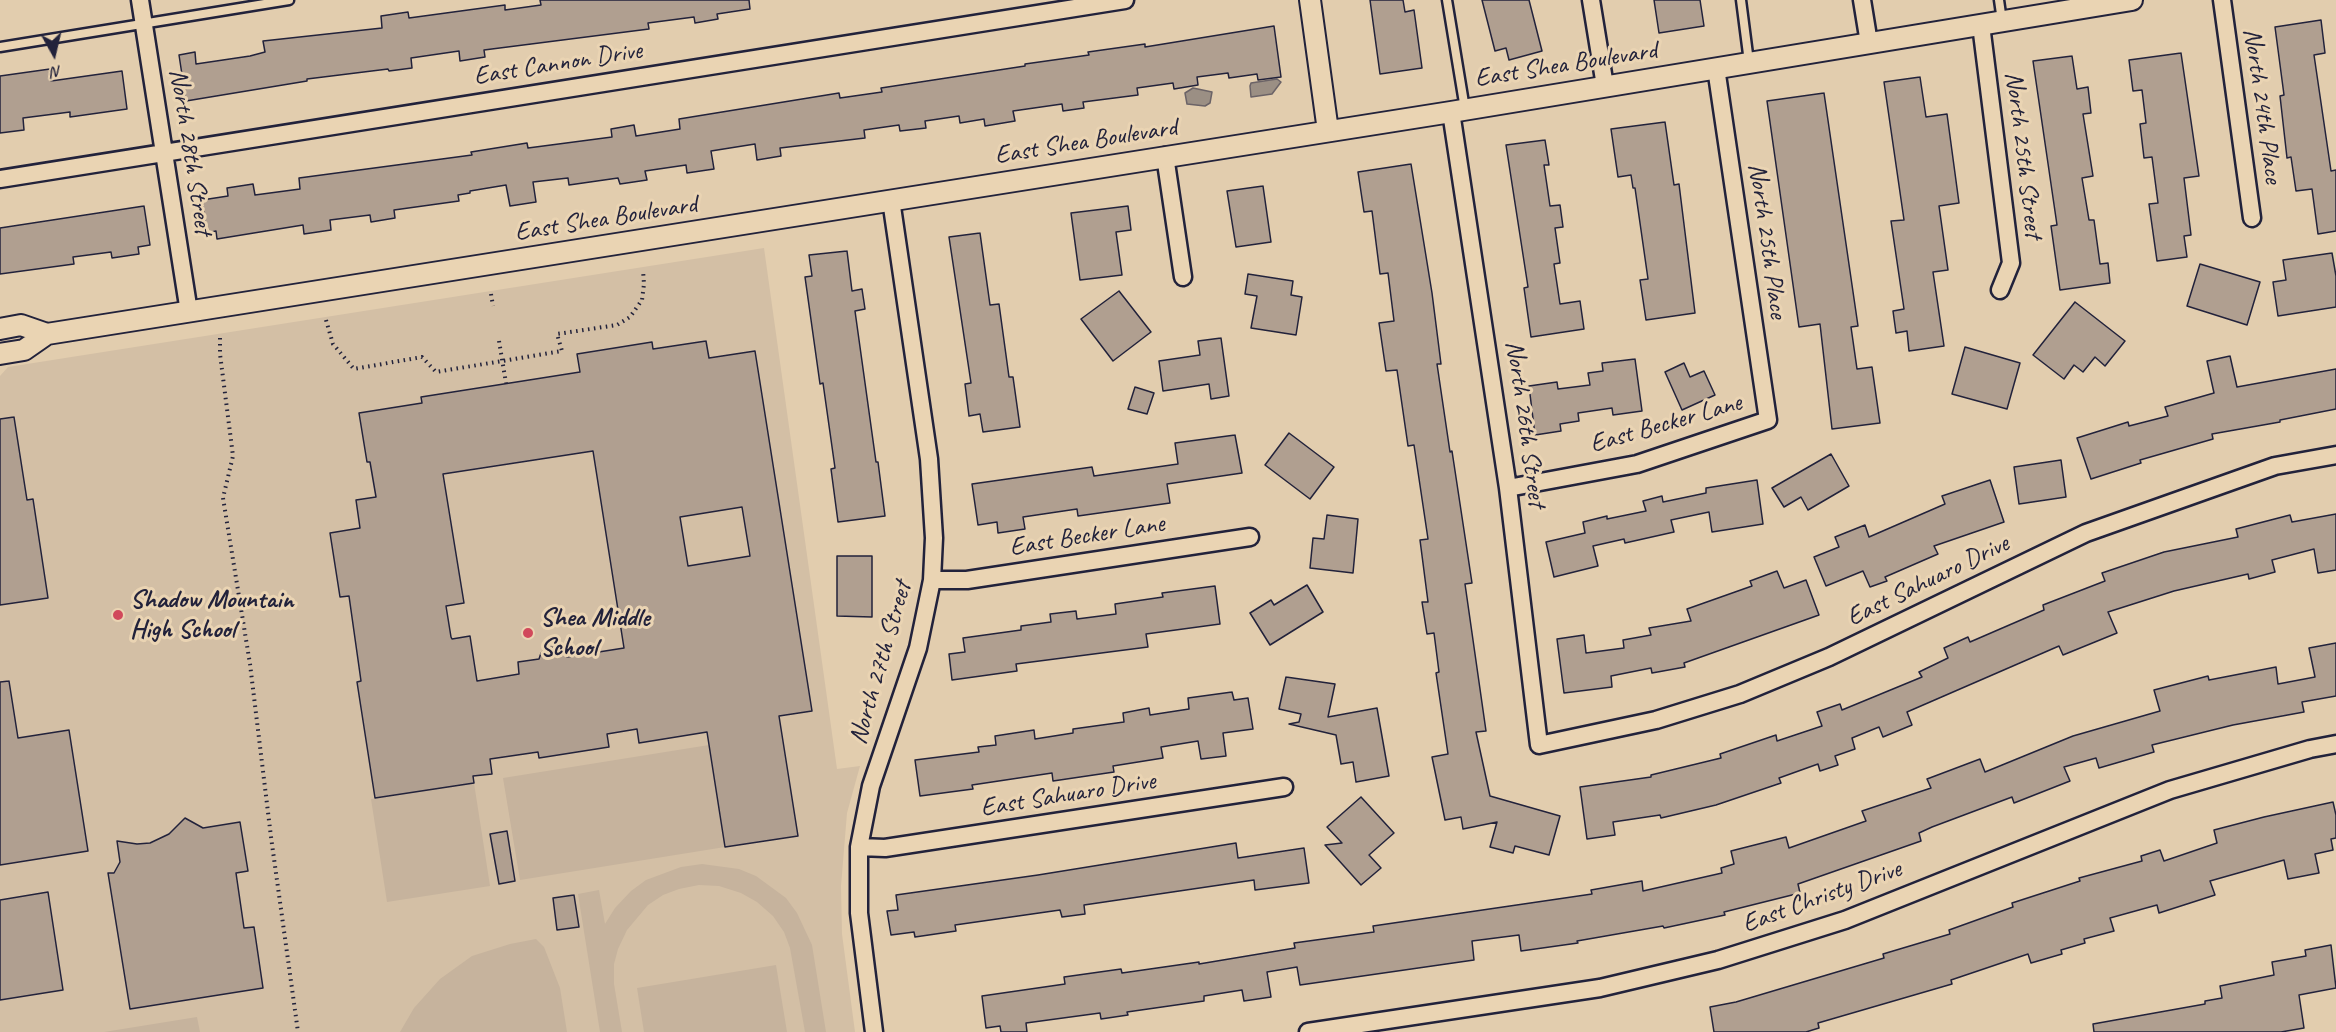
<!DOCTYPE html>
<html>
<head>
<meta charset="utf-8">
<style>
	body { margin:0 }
	#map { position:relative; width:2336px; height:1032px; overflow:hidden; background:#e2cdae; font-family:Caveat,sans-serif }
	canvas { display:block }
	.north { position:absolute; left:24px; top:24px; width:60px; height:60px; -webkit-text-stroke:4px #ead4b3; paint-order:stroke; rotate:172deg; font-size:16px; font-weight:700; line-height:24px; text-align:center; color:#22223b }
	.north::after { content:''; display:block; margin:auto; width:21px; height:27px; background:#22223b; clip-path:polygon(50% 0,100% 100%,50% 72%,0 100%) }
</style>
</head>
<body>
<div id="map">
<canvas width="2336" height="1032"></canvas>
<div class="north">N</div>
</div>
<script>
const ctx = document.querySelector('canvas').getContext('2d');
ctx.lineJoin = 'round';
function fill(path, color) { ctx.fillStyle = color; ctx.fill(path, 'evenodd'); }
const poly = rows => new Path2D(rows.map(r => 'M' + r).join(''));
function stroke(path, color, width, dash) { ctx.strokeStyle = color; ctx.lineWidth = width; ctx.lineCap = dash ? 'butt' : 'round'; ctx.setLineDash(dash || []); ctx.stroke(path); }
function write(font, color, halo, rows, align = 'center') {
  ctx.font = font + ' Caveat,sans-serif'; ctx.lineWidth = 6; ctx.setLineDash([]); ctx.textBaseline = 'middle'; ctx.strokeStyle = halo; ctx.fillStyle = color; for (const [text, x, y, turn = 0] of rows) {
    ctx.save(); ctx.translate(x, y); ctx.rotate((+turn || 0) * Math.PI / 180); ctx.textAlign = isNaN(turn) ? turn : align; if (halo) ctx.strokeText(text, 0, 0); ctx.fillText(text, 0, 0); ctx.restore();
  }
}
fill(poly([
	[764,248,837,769,860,766,847,813,841,886,842,934,855,1032,0,1032,0,376,8,367]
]), '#d3bfa5');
fill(poly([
	[709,745,725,847,520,880,503,778],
	[474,783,490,886,387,902,371,799],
	[702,864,739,869,756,876,786,898,797,913,812,945,826,1032,805,1032,790,948,784,932,773,916,757,902,741,893,719,886,699,885,679,889,663,895,648,905,627,930,618,949,614,964,614,984,622,1032,600,1032,578,894,599,890,605,924,615,908,631,891,646,880,681,867],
	[536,939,544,947,560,988,567,1032,400,1032,414,1008,440,979,472,956,510,944],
	[776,965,787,1032,644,1032,637,988],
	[197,1017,200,1032,104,1032]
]), '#c6b39d');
const water = poly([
	[1277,79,1281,82,1272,94,1251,97,1250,86,1251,83,1277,79],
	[1193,88,1212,92,1210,103,1205,106,1187,104,1185,93,1193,88]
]);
fill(water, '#9b8f84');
stroke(water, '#6b6367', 1.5);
const building = poly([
	[540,0,749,0,750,9,717,14,718,19,695,23,694,17,648,23,649,29,484,50,485,57,460,61,459,51,411,58,412,68,389,71,388,69,307,79,307,81,186,101,179,55,195,52,196,64,250,56,265,52,263,41,382,28,381,16,408,12,409,18,505,5,505,10,541,5,540,0],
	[1370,0,1403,0,1405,12,1414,10,1422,68,1380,74,1370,0],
	[1482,0,1529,0,1542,51,1509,60,1506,48,1495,51,1482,0],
	[1654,0,1700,0,1704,26,1659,33,1654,0],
	[2321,20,2325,53,2314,55,2331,171,2336,170,2336,231,2318,234,2312,189,2296,191,2291,157,2287,158,2280,96,2284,95,2275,27,2321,20],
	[1274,26,1281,77,1258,80,1257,74,1229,78,1228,73,1197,77,1198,85,1174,89,1173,83,1137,88,1138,95,1083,102,1084,108,1063,111,1062,104,1013,111,1015,121,985,126,984,119,960,123,959,116,925,121,926,128,900,131,899,125,864,130,865,138,780,148,781,156,757,160,755,144,711,151,714,169,687,173,686,165,645,171,647,180,620,184,618,178,569,185,568,178,533,182,536,202,510,206,506,185,470,191,470,193,458,195,459,201,394,210,395,218,371,222,370,215,330,220,331,230,304,234,303,225,217,239,216,231,207,233,202,200,228,196,227,188,253,184,255,195,300,189,299,178,472,155,471,152,527,143,528,148,612,137,611,129,634,125,636,136,680,129,679,119,839,93,840,98,882,92,881,88,1025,66,1025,64,1089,55,1088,52,1145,44,1145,47,1274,26],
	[2181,53,2199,176,2184,178,2191,235,2184,236,2187,257,2157,261,2149,204,2158,203,2152,157,2144,158,2140,124,2146,123,2142,90,2133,91,2129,60,2181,53],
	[2072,56,2077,89,2088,87,2091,113,2083,114,2093,176,2082,178,2089,220,2094,220,2100,264,2108,263,2110,283,2060,290,2051,226,2057,225,2033,61,2072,56],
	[50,69,51,81,122,71,127,109,70,117,70,112,23,118,24,130,0,133,0,76,50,69],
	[1920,77,1926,117,1947,114,1959,203,1939,206,1948,270,1933,272,1944,346,1909,351,1907,331,1896,333,1893,311,1904,309,1891,221,1904,220,1884,82,1920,77],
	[1824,93,1858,326,1851,327,1857,369,1872,367,1880,423,1832,429,1820,324,1799,327,1767,101,1824,93],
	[1665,122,1674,185,1679,184,1695,313,1646,320,1640,280,1648,279,1635,188,1633,188,1631,175,1618,177,1611,129,1665,122],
	[1545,140,1549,165,1544,165,1550,206,1560,205,1563,227,1555,228,1560,263,1554,264,1560,304,1580,301,1584,329,1531,337,1524,288,1528,287,1506,145,1545,140],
	[1411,164,1432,293,1441,364,1437,364,1450,452,1452,451,1472,583,1465,584,1486,731,1476,732,1490,796,1560,816,1549,855,1515,846,1513,853,1490,847,1497,822,1463,829,1461,817,1445,820,1432,757,1448,754,1436,673,1439,672,1434,633,1427,634,1422,602,1428,602,1420,540,1428,539,1414,445,1408,446,1397,370,1386,371,1379,323,1394,321,1388,273,1380,274,1372,211,1364,212,1358,172,1411,164],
	[1263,186,1271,242,1236,247,1227,191,1263,186],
	[144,206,150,245,138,247,139,254,112,258,111,252,73,257,74,264,0,274,0,228,144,206],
	[1128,206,1131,230,1116,232,1122,275,1080,280,1071,213,1128,206],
	[980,233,990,305,999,304,1009,377,1013,377,1020,427,983,432,980,414,969,416,965,384,971,383,949,237,980,233],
	[847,251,852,291,862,289,865,309,855,311,876,462,878,462,885,516,838,522,831,469,835,468,823,383,820,384,805,277,812,276,809,255,847,251],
	[2332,253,2336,276,2336,307,2278,316,2273,282,2286,280,2283,260,2332,253],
	[2200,264,2260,282,2247,325,2187,306,2200,264],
	[1248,274,1293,281,1291,295,1302,297,1296,335,1251,328,1257,296,1245,294,1248,274],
	[1119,291,1151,332,1113,361,1081,319,1119,291],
	[2075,302,2125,341,2105,366,2095,357,2083,372,2074,365,2064,379,2033,355,2075,302],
	[1221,338,1229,396,1211,399,1209,384,1163,391,1159,361,1200,355,1198,341,1221,338],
	[706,341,709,358,755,351,812,711,779,716,798,836,725,847,707,732,639,743,637,729,607,734,609,747,539,758,538,752,490,759,492,774,473,776,474,783,375,798,357,682,361,681,349,596,340,597,330,533,360,528,356,500,376,497,370,462,367,462,359,413,422,403,421,397,580,372,577,354,652,342,653,349,706,341],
	[593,451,624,648,567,657,560,648,548,647,541,653,539,659,518,662,519,674,477,681,470,636,452,639,451,637,446,606,464,603,443,474,593,451],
	[742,507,750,556,688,566,680,517,742,507],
	[1965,347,2020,363,2007,409,1952,394,1965,347],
	[2230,356,2237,387,2336,369,2336,409,2280,420,2280,422,2212,434,2213,439,2140,460,2141,463,2091,479,2077,438,2128,422,2129,426,2168,416,2165,407,2214,393,2207,361,2230,356],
	[1635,359,1642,411,1613,415,1612,408,1578,413,1579,421,1560,424,1561,431,1535,435,1529,386,1557,382,1558,389,1590,385,1588,373,1603,371,1602,363,1635,359],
	[1684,363,1690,377,1704,371,1715,395,1682,410,1665,372,1684,363],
	[1135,387,1154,393,1147,414,1128,409,1135,387],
	[14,417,27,500,33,499,48,598,0,605,0,419,14,417],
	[1289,433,1334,467,1310,499,1265,465,1289,433],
	[1235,435,1242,473,1167,484,1170,503,1078,516,1077,509,1023,517,1025,529,998,533,997,522,978,525,972,484,1092,467,1094,476,1178,464,1175,443,1235,435],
	[1831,454,1849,486,1808,510,1801,497,1784,507,1772,488,1831,454],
	[2061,460,2066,497,2019,504,2014,467,2061,460],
	[1757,480,1763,524,1712,532,1709,512,1671,520,1674,532,1625,543,1624,539,1593,546,1598,566,1554,577,1546,542,1585,533,1583,522,1607,516,1607,519,1646,511,1643,501,1662,496,1663,502,1706,493,1706,488,1757,480],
	[1990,480,2004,522,1934,546,1938,554,1885,577,1887,581,1870,587,1863,571,1826,586,1814,557,1839,547,1835,537,1865,525,1869,537,1945,504,1942,496,1990,480],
	[2336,514,2336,570,2318,573,2314,549,2272,560,2275,572,2249,579,2248,574,2174,591,2108,612,2117,633,2063,655,2059,646,1907,712,1912,725,1883,737,1879,727,1852,738,1855,749,1835,756,1838,765,1820,771,1818,764,1779,778,1781,783,1716,805,1661,818,1660,815,1613,822,1615,835,1587,839,1580,787,1651,777,1651,775,1721,758,1720,754,1776,735,1777,741,1822,726,1817,712,1840,704,1842,710,1922,677,1919,672,1948,658,1944,648,1968,637,1970,642,2044,610,2043,605,2105,581,2102,573,2164,552,2238,537,2236,529,2290,515,2292,522,2336,514],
	[1327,515,1358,519,1353,573,1310,568,1313,538,1324,539,1327,515],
	[837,556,872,556,872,617,837,616,837,556],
	[1777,571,1784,588,1806,580,1819,615,1684,663,1685,667,1652,673,1651,668,1611,676,1612,687,1564,693,1557,639,1584,635,1586,653,1624,648,1623,640,1651,635,1649,628,1691,621,1687,609,1752,586,1750,581,1777,571],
	[1307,585,1323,612,1270,645,1250,613,1271,600,1274,605,1307,585],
	[1215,586,1220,624,1146,634,1148,647,1016,664,1017,671,952,680,949,654,965,652,963,638,1021,630,1021,626,1051,622,1050,614,1076,611,1077,619,1116,614,1115,604,1163,597,1162,593,1215,586],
	[2336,643,2336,696,2302,702,2304,712,2233,725,2152,745,2154,752,2099,768,2096,758,2064,767,2070,781,2014,803,2012,797,1932,827,1919,833,1921,841,1798,884,1800,893,1724,912,1725,915,1664,928,1663,926,1577,941,1578,943,1521,951,1519,935,1472,941,1474,960,1300,985,1297,967,1267,972,1271,997,1244,1001,1242,990,1204,996,1204,1001,1127,1012,1128,1015,1101,1019,1100,1013,1026,1023,1027,1032,1001,1032,1000,1026,986,1028,982,996,1065,984,1064,977,1121,969,1122,973,1199,962,1199,964,1295,948,1294,943,1374,932,1373,926,1592,894,1591,890,1642,881,1643,891,1722,873,1721,868,1734,864,1731,851,1786,837,1789,848,1866,821,1862,811,1931,788,1927,779,1980,759,1985,772,2073,736,2160,711,2154,690,2208,676,2209,680,2276,667,2278,684,2315,677,2309,648,2336,643],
	[1286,677,1335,684,1328,717,1377,708,1389,776,1356,782,1353,762,1341,764,1336,735,1289,724,1299,722,1301,714,1279,709,1286,677],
	[9,681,18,738,69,730,88,851,0,865,0,682,9,681],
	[1232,692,1234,700,1248,698,1253,729,1223,733,1226,756,1201,759,1198,741,1161,747,1163,758,1113,766,1114,772,1053,781,1052,773,972,785,973,789,920,796,915,760,979,752,978,747,996,745,995,736,1034,730,1035,739,1073,733,1073,729,1124,722,1123,713,1149,708,1150,715,1189,709,1188,698,1232,692],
	[1361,797,1394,833,1369,855,1381,868,1361,885,1325,845,1342,843,1327,827,1361,797],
	[2333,802,2336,815,2336,838,2331,839,2333,850,2315,854,2319,873,2288,879,2284,860,2210,881,2215,895,2159,913,2157,905,2110,918,2114,931,2084,939,2085,943,2061,950,2062,954,2031,963,2028,954,1951,980,1952,984,1818,1023,1819,1028,1806,1032,1714,1032,1710,1007,1736,1002,1884,958,1883,954,1950,934,1949,930,2013,907,2012,903,2080,881,2079,878,2142,861,2141,856,2160,850,2164,861,2217,843,2214,830,2264,817,2333,802],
	[185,818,203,828,240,822,248,871,236,873,244,928,254,927,263,988,130,1009,108,873,114,873,120,862,117,841,137,844,150,843,169,834,185,818],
	[507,831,515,881,499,884,490,834,507,831],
	[1236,843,1238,858,1304,848,1309,883,1255,890,1254,880,1084,905,1085,914,1062,917,1060,910,955,925,956,931,915,937,914,932,891,935,887,911,898,910,896,895,1038,875,1236,843],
	[48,892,63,990,0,1000,0,900,48,892],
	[574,895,579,927,557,930,553,898,574,895],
	[2331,945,2336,988,2299,995,2304,1028,2281,1032,2094,1032,2093,1024,2205,1004,2205,1001,2222,998,2220,986,2274,975,2272,962,2306,956,2305,950,2331,945]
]);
fill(building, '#b09f90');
stroke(building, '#22223b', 1.5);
const service = poly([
	[1447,0,1465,109],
	[1741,0,1749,62],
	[1999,0,2002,21],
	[0,47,289,0]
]);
const minor = poly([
	[140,0,189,312],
	[1591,0,1605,86],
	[1862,0,1869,43],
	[2222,0,2252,218],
	[1981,25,2011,263,2000,290],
	[1451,112,1508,488,1539,745,1656,720,1740,694,1829,657,2086,533,2275,466,2336,455],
	[1165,156,1183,277],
	[0,179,1125,0],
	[1508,488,1637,464,1768,420,1716,68],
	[932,580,967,580,1250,537],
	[859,847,885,848,1284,787],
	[874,1032,859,913,859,847,871,786,918,648,932,580,934,538,929,459,891,200],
	[1308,1032,1600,988,1718,960,1845,920,2170,790,2310,749,2336,744]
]);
const tertiary = poly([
	[1310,0,1328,131],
	[0,329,21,325,47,334],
	[0,354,24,350,47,334,1451,112,2132,0]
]);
stroke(service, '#22223b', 13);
stroke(minor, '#22223b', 21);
stroke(tertiary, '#22223b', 24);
stroke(poly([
	[491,294,493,306],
	[326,320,333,344,354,369,422,357,436,372,562,351,557,334,617,325,630,317,642,300,644,284,643,270],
	[220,338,220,354,233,456,223,498,250,664,271,837,298,1032],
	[499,341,506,383]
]), '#22223b', 4, [1.5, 4.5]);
stroke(service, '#ead4b3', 8);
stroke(minor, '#ead4b3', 16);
stroke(tertiary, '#ead4b3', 20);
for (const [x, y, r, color] of [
	[118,615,6,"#d1495b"],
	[528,633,6,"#d1495b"]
]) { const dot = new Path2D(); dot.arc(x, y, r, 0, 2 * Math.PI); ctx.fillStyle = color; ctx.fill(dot); stroke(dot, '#ead4b3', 2); }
write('26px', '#22223b', '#ead4b3', [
	["East Cannon Drive",558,64,-9],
	["East Shea Boulevard",1566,65,-9],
	["North 24th Place",2262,106,82],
	["East Shea Boulevard",1086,142,-9],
	["North 28th Street",190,152,81],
	["North 25th Street",2023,155,83],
	["East Shea Boulevard",606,219,-9],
	["North 25th Place",1767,241,82],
	["North 26th Street",1525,424,82],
	["East Becker Lane",1666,424,-16],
	["East Becker Lane",1087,536,-9],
	["East Sahuaro Drive",1928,581,-26],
	["North 27th Street",881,663,-74],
	["East Sahuaro Drive",1068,795,-9],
	["East Christy Drive",1822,897,-20]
]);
write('bold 26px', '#22223b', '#ead4b3', [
	["Shadow Mountain",130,600],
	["High School",130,630],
	["Shea Middle",540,618],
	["School",540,648]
], 'left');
</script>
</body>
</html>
